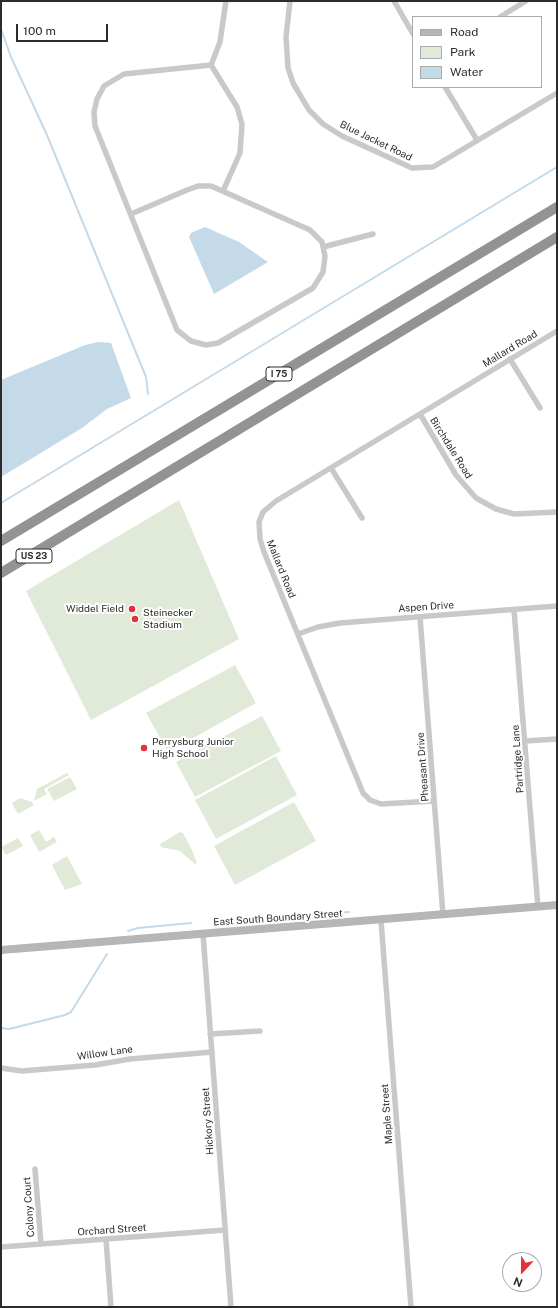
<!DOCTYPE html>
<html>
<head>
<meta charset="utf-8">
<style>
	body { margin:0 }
	#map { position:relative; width:558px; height:1308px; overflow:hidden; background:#fff; font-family:"Public Sans",sans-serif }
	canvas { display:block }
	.frame { position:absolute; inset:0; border:2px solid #2c2c2c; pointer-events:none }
	.legend { position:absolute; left:412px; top:16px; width:130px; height:72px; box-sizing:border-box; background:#fff; border:1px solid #ababab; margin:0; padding:5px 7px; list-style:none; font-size:12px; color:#2c2c2c }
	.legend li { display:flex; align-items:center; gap:8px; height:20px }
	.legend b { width:20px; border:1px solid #ababab }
	.north { position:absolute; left:502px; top:1252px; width:40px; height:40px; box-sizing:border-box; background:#fff; border:1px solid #ababab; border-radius:50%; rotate:202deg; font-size:11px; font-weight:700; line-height:16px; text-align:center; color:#2c2c2c }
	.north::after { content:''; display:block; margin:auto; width:14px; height:18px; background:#e03038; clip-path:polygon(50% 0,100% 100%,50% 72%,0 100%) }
	.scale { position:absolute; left:16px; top:24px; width:92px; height:18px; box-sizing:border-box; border:2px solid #2c2c2c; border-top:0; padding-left:5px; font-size:12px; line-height:14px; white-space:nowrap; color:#2c2c2c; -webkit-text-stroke:3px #fff; paint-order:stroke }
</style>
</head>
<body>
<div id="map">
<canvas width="558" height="1308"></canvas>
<div class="frame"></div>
<ul class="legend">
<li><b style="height:5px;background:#b6b6b6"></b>Road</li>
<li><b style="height:11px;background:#e1ead9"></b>Park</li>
<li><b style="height:11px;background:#c5dae9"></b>Water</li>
</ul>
<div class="north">N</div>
<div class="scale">100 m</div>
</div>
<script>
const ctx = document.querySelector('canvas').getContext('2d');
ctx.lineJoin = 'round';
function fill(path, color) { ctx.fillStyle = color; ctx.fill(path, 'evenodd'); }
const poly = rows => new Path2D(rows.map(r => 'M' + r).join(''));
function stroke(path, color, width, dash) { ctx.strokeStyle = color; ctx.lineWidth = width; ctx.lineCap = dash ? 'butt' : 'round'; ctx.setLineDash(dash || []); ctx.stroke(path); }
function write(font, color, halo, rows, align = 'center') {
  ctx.font = font + ' "Public Sans",sans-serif'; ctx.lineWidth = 4; ctx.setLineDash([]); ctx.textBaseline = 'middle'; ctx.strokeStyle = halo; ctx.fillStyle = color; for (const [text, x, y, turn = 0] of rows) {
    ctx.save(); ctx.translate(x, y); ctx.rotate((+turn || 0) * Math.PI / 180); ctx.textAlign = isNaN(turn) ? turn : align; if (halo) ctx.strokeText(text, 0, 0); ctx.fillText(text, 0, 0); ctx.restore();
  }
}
fill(poly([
	[179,500,239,639,91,720,26,591],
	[235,665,256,703,168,752,146,713],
	[262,716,281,751,195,797,176,762],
	[276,756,297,795,216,839,195,800],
	[67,773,69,775,44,789,47,794,34,801,37,789],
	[70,777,77,789,54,801,47,789],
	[20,798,32,802,34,805,18,814,12,803],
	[294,802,316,841,235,885,214,846],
	[39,830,46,842,54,837,57,842,39,852,30,835],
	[180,832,183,833,191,848,197,863,195,864,180,851,161,847,160,844],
	[18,838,23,846,6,855,1,847],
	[67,856,82,884,65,890,52,865]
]), '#e1ead9');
fill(poly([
	[205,227,239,242,268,262,214,294,189,237,191,233],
	[98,342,111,343,131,398,107,409,82,428,1,477,1,380,85,345]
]), '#c5dae9');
stroke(poly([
	[1,29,11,57,47,135,146,377,148,394],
	[1,503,557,167],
	[276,917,349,912],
	[128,931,138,928,191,923],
	[1,1028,9,1029,65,1015,71,1012,107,954]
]), '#c5dae9', 2);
stroke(poly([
	[290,1,286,37,288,68,293,83,309,110,323,124,342,136,412,168,433,167,557,93],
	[394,1,413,34],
	[500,17,526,1],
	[211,65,237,107,242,124,240,153,223,191],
	[211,65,220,42,226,1],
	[445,87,477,140],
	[131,214,187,190,198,186,211,186,310,230,322,242,325,256,323,272,313,288,218,343,206,345,191,341,177,330,95,126,94,112,97,99,104,86,124,74,211,65],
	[323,247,373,234],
	[510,359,540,408],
	[420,414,456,475,476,498,496,509,514,514,557,512],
	[331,468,362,518],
	[514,610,538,907],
	[420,617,443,915],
	[298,634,318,627,340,623,557,606],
	[525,741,557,739],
	[434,801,381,804,370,800,363,793,264,552,260,539,259,522,263,512,276,501,557,331],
	[381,921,411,1307],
	[203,934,231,1307],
	[210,1034,260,1031],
	[1,1068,22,1071,95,1065,130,1059,212,1052],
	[35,1169,41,1244],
	[106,1239,111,1307],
	[1,1247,225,1230]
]), '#c9c9c9', 5.5);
stroke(poly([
	[1,950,557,905]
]), '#b6b6b6', 8);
stroke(poly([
	[1,541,557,207],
	[1,573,557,237]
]), '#939393', 10);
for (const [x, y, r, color] of [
	[132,609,4,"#e03038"],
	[135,619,4,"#e03038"],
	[144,748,4,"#e03038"]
]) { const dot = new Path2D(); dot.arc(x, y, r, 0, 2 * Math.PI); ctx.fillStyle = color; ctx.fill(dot); stroke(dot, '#fff', 1.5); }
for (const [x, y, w] of [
	[279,374,26],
	[34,556,36]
]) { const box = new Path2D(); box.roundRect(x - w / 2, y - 7, w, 14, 3); ctx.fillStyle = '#fff'; ctx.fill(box); stroke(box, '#2c2c2c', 1); }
write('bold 9px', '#2c2c2c', null, [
	["I 75",279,374],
	["US 23",34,556]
]);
write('10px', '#2c2c2c', '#fff', [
	["Blue Jacket Road",376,141,26],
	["Mallard Road",510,349,-31],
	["Birchdale Road",451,448,58],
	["Mallard Road",281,569,68],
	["Aspen Drive",426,607,-4],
	["Partridge Lane",518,759,-94],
	["Pheasant Drive",423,767,-94],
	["East South Boundary Street",278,918,-4],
	["Willow Lane",105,1053,-8],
	["Maple Street",387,1114,-94],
	["Hickory Street",208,1121,-94],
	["Colony Court",29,1207,-94],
	["Orchard Street",112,1230,-4]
]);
write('10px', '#2c2c2c', '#fff', [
	["Widdel Field",124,609,"right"],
	["Steinecker",143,613],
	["Stadium",143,625],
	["Perrysburg Junior",152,742],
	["High School",152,754]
], 'left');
</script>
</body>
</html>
